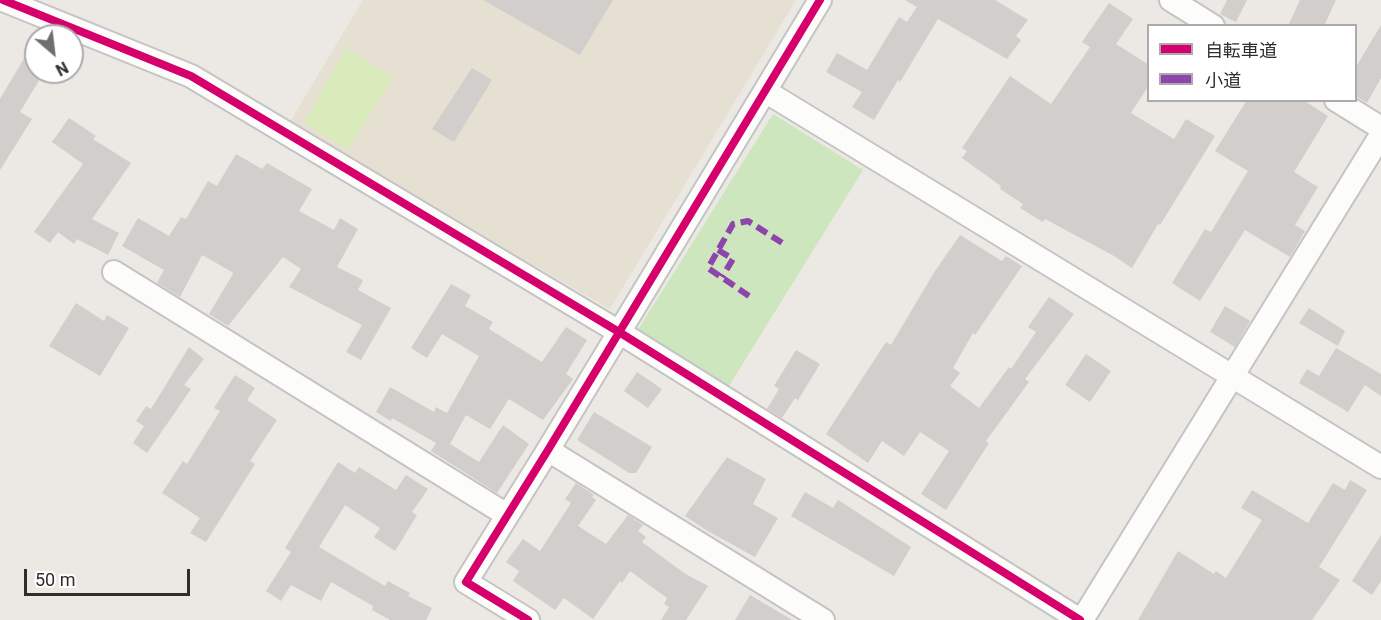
<!DOCTYPE html>
<html>
<head>
<meta charset="utf-8">
<style>
	body { margin:0 }
	#map { position:relative; width:1381px; height:620px; overflow:hidden; background:#ece8e4; font-family:Roboto,"Noto Sans JP",sans-serif }
	canvas { display:block }
	.legend { position:absolute; left:1147px; top:24px; width:210px; height:78px; box-sizing:border-box; background:#fff; border:2px solid #ababab; margin:0; padding:8px 10px; list-style:none; font-size:18px; color:#2e2e2e }
	.legend li { display:flex; align-items:center; gap:12px; height:30px }
	.legend b { width:30px; border:2px solid #ababab }
	.north { position:absolute; left:24px; top:24px; width:60px; height:60px; box-sizing:border-box; background:#fff; border:2px solid #ababab; border-radius:50%; rotate:152deg; font-size:16px; font-weight:700; line-height:24px; text-align:center; color:#2e2e2e }
	.north::after { content:''; display:block; margin:auto; width:21px; height:27px; background:#706f6e; clip-path:polygon(50% 0,100% 100%,50% 72%,0 100%) }
	.scale { position:absolute; left:24px; top:569px; width:166px; height:27px; box-sizing:border-box; border:3px solid #2e2e2e; border-top:0; padding-left:8px; font-size:18px; line-height:21px; white-space:nowrap; color:#2e2e2e; -webkit-text-stroke:4px #fff; paint-order:stroke }
</style>
</head>
<body>
<div id="map">
<canvas width="1381" height="620"></canvas>
<ul class="legend">
<li><b style="height:8px;background:#d6006c"></b>自転車道</li>
<li><b style="height:8px;background:#8e44ad"></b>小道</li>
</ul>
<div class="north">N</div>
<div class="scale">50 m</div>
</div>
<script>
const ctx = document.querySelector('canvas').getContext('2d');
ctx.lineJoin = 'round';
function fill(path, color) { ctx.fillStyle = color; ctx.fill(path, 'evenodd'); }
const poly = rows => new Path2D(rows.map(r => 'M' + r).join(''));
function stroke(path, color, width, dash) { ctx.strokeStyle = color; ctx.lineWidth = width; ctx.lineCap = dash ? 'butt' : 'round'; ctx.setLineDash(dash || []); ctx.stroke(path); }
fill(poly([
	[363,0,796,0,610,309,288,125]
]), '#e6e0d3');
fill(poly([
	[773,114,863,170,727,389,636,333]
]), '#cee6be');
fill(poly([
	[346,49,393,77,348,150,304,123]
]), '#d9eabb');
fill(poly([
	[483,0,613,0,580,55],
	[905,0,995,0,1028,20,1016,36,1021,40,1007,59,938,19,900,82,898,80,874,120,852,107,862,92,826,72,837,53,867,70,899,17,907,22,917,7],
	[1227,0,1247,0,1236,22,1220,14],
	[1300,0,1336,0,1324,26,1288,26],
	[1109,3,1133,19,1116,44,1149,65,1149,85,1131,113,1174,139,1186,119,1215,136,1160,225,1158,224,1132,268,1114,256,1045,219,1043,222,1020,208,1023,204,1000,189,1001,186,962,158,967,151,962,148,1010,76,1051,104,1090,47,1082,42],
	[1381,25,1381,78,1367,103,1356,96,1356,67],
	[36,38,36,72,44,72,20,112,32,119,0,170,0,99],
	[472,68,492,80,454,142,432,129],
	[1247,100,1303,100,1328,116,1294,172,1318,187,1295,225,1305,231,1290,257,1245,230,1200,301,1172,283,1205,229,1211,232,1248,171,1215,151],
	[69,118,96,136,93,139,131,163,92,219,119,233,108,255,77,239,74,244,58,232,50,243,34,232,83,164,52,142],
	[236,154,262,169,267,163,312,189,299,211,334,230,340,218,358,229,337,267,363,280,358,290,391,308,361,360,346,352,362,325,289,287,301,269,283,257,228,326,209,314,233,274,232,272,202,255,180,297,157,283,164,270,122,246,138,218,169,236,181,217,186,219,208,181,217,186],
	[960,235,1002,261,1006,256,1022,266,975,335,973,333,953,368,960,373,950,386,979,408,1009,367,1011,369,1036,332,1028,327,1049,297,1074,314,1025,379,1029,382,986,441,989,443,946,510,921,494,949,451,920,432,904,456,882,441,868,463,826,434,886,342,891,345,935,271],
	[451,284,471,295,465,306,493,322,489,329,542,362,566,327,587,340,566,374,573,379,543,420,509,399,490,429,466,415,450,444,479,462,503,425,529,444,497,493,431,451,436,443,392,418,391,421,376,412,390,387,434,412,436,407,447,413,479,356,442,334,427,358,411,348],
	[76,303,104,321,107,315,129,328,100,376,49,346],
	[1225,306,1250,321,1235,347,1210,332],
	[1309,308,1345,331,1338,346,1299,323],
	[189,347,204,359,184,385,191,389,147,453,133,443,144,426,136,421,146,406,151,409],
	[1336,348,1381,374,1381,396,1365,385,1348,412,1299,383,1307,369,1319,376],
	[796,350,820,364,798,400,795,398,782,418,767,409,779,389,774,386],
	[1086,354,1111,371,1090,402,1065,385],
	[637,372,662,389,648,408,624,391],
	[235,375,255,388,247,400,277,420,250,461,255,464,206,542,190,533,200,518,162,493,183,461,187,464,220,411,214,408],
	[594,412,652,447,636,473,629,473,577,440],
	[727,457,766,479,753,504,778,518,755,557,706,530,685,516],
	[338,462,355,473,359,467,396,490,406,475,428,489,412,512,417,515,395,551,374,537,380,528,345,505,319,547,385,586,388,581,410,593,408,596,432,608,426,620,390,620,372,610,373,606,331,582,321,601,291,585,281,601,266,591,291,552,285,548],
	[1350,480,1367,490,1319,567,1340,580,1312,620,1138,620,1178,551,1214,574,1216,571,1226,578,1262,520,1241,508,1252,490,1308,523,1333,483,1345,490],
	[576,483,594,495,592,497,596,500,578,526,606,544,628,515,643,525,638,531,646,537,642,542,684,573,708,586,686,620,661,620,669,607,664,604,667,598,630,571,622,583,620,581,593,619,564,598,555,610,513,581,519,571,506,562,523,539,540,551,571,503,565,499],
	[805,492,833,508,838,500,911,547,894,576,791,516],
	[1381,535,1381,581,1372,595,1352,581],
	[750,595,792,620,735,620]
]), '#d1cecb');
const minor = poly([
	[3,0,191,76,619,332,1080,620],
	[1171,0,1213,26],
	[765,91,1381,467],
	[1336,100,1381,128],
	[114,272,507,515],
	[548,450,823,620],
	[528,620,466,582,548,450,820,0],
	[1082,620,1381,135]
]);
stroke(minor, '#c5c4c5', 26);
stroke(minor, '#fcfcfb', 22);
stroke(poly([
	[718,250,733,259,722,277],
	[749,296,708,268,733,224,748,221,787,246]
]), '#8e44ad', 6, [12, 6]);
stroke(poly([
	[3,0,191,76,619,332,1080,620],
	[528,620,466,582,548,450,820,0]
]), '#d6006c', 8);
</script>
</body>
</html>
